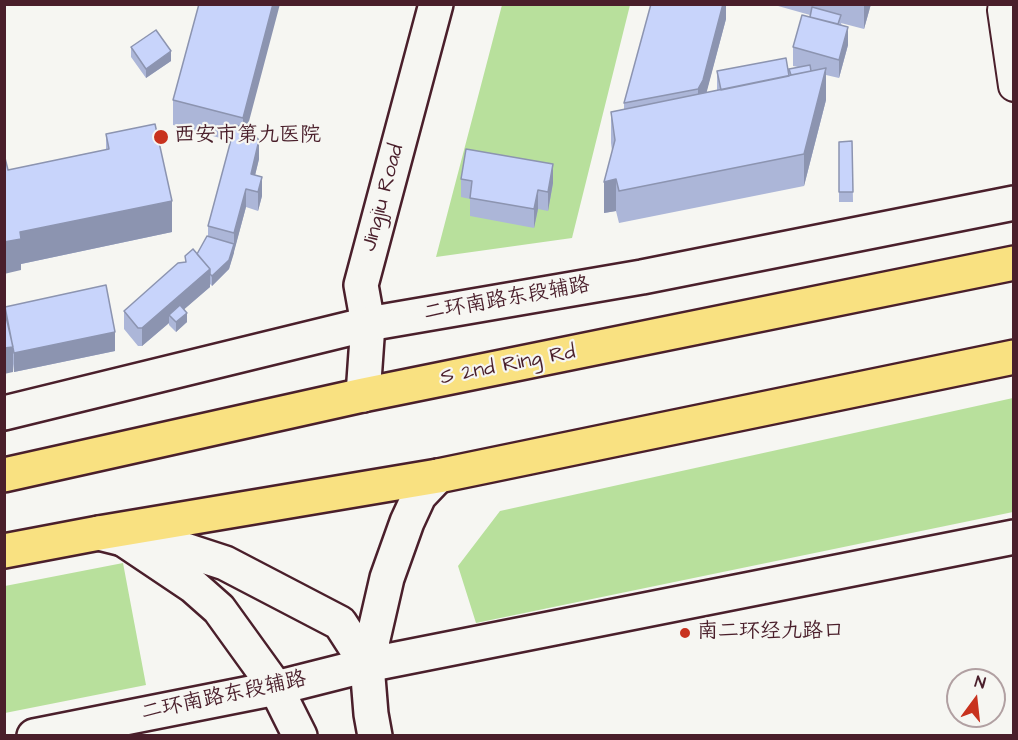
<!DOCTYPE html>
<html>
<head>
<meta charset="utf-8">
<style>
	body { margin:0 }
	#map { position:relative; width:1018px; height:740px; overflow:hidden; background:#f6f6f2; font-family:"Architects Daughter",sans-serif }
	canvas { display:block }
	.frame { position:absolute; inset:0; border:6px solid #4a1f2b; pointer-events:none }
	.north { position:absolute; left:946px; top:668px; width:60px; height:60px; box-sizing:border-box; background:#f6f6f2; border:2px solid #b1a0a2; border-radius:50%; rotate:15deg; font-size:16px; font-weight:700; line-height:24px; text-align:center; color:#4a1f2b }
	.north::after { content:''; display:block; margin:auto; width:21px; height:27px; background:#c8321e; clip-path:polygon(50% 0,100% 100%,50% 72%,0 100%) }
</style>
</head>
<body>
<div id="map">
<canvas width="1018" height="740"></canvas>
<div class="frame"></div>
<div class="north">N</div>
</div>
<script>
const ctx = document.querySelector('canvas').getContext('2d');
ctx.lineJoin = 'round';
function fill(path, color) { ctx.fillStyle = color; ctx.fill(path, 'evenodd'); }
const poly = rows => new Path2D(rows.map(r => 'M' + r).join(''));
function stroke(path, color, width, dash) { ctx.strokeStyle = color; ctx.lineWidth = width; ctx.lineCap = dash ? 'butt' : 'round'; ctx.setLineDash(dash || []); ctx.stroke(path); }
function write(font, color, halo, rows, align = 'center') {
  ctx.font = font + ' "Architects Daughter","LXGW WenKai TC",sans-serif'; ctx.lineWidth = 4.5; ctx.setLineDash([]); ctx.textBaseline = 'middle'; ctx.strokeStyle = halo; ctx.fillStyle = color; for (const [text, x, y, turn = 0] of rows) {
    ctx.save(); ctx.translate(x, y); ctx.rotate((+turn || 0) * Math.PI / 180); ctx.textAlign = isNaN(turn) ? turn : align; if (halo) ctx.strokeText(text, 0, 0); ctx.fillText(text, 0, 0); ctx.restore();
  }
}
fill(poly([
	[502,5,630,5,572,238,436,257],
	[1013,398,1013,512,476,623,458,566,500,511],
	[123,563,146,685,5,713,5,586]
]), '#b8e09c');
const minor = poly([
	[1014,7,1003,10,1014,86]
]);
const tertiary = poly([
	[363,395,368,324,361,285,436,4],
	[123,539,193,586,219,609,276,688,300,736],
	[367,665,371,714,375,736]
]);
const secondary = poly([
	[4,413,368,324,642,277,1014,203],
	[99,533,123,539,176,547,225,563,340,623,367,665],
	[367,665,387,578,407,522,419,496,438,476],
	[34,736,276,688,367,665,1014,537]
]);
const trunk = poly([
	[4,475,363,395,1014,263],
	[4,551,99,533,438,476,1014,357]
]);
stroke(minor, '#4a1f2b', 34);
stroke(tertiary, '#4a1f2b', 38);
stroke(secondary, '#4a1f2b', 38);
stroke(trunk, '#4a1f2b', 38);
stroke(minor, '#f6f6f2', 30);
stroke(tertiary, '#f6f6f2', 33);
stroke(secondary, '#f6f6f2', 33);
stroke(trunk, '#f9e181', 33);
fill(poly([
	[199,4,259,159,255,175,262,196,258,211,246,207,229,269,212,286,210,284,210,287,184,309,187,322,176,332,169,325,169,323,142,346,138,346,124,329,124,311,185,262,185,256,197,254,208,237,208,226,231,141,173,125,173,100],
	[726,4,726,19,706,93,717,90,717,71,789,76,789,69,798,67,793,66,793,47,810,15,771,4,871,4,864,29,841,23,848,45,839,78,826,75,826,100,804,186,619,223,616,211,604,213,612,151,611,143,611,112,624,109,624,103],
	[131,47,171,61,146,78,131,57],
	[106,134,172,232,21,264,21,270,8,170,106,150],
	[852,141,853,202,839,202,839,142],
	[461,179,553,183,548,211,538,209,534,228,470,216,470,199,461,197],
	[5,307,115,351,14,372,13,364,13,372]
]), '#acb6d8');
fill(poly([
	[273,4,280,4,243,144,243,118],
	[723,4,726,4,726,19,703,106,698,115,698,89],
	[864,4,871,4,864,29],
	[848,27,848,45,839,78,839,60],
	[171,51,171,61,146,78,146,69],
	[826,68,826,100,804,186,804,154],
	[259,140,259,159,251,192,251,174],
	[553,164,553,183,548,211,548,192],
	[262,177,262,196,258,211,258,192],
	[616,179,616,211,604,213,604,182],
	[246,189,246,207,234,252,234,233],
	[538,190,538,209,534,228,534,209],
	[172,201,172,232,21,264,21,270,4,274,4,242,20,232],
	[234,244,234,253,229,269,212,286,212,276],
	[210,269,210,287,173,319,169,315,169,323,142,346,142,328],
	[187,313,187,322,176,332,176,322],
	[115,332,115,351,14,372,14,353],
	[13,347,13,372,4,374,4,348]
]), '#8c94b0');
const building = poly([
	[199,4,273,4,243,118,173,100,199,4],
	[651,4,723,4,703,80,698,89,624,103,651,4],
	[812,7,841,15,838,24,810,17,812,7],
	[802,15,848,27,839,60,793,47,802,15],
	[156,30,171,51,146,69,131,47,156,30],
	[786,58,789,76,721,90,717,71,786,58],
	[810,65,811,71,791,75,789,69,810,65],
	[826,68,804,154,619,191,616,179,604,182,615,140,611,112,826,68],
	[155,124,172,201,20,232,21,239,4,242,4,154,8,170,109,149,106,134,155,124],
	[235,125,247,128,259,140,251,174,262,177,258,192,246,189,234,233,208,226,235,125],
	[852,141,853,192,839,192,839,142,852,141],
	[466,149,553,164,548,192,538,190,534,209,470,198,472,181,461,179,466,149],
	[207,236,234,244,229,260,212,276,210,274,210,269,197,254,207,236],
	[193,249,210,269,142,328,138,328,124,311,178,263,186,262,185,256,193,249],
	[106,285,115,332,14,353,5,307,106,285],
	[180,305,187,313,176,322,169,315,180,305],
	[4,308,13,347,4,348,4,308]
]);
fill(building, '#c8d4fb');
stroke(building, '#8c94b0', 1.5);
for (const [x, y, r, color] of [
	[161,137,8,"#c8321e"],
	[685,633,6,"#c8321e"]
]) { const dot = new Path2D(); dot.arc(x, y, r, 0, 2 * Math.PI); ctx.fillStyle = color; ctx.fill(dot); stroke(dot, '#f6f6f2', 2); }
write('21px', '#4a1f2b', '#f6f6f2', [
	["西安市第九医院",174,137],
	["南二环经九路口",697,633]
], 'left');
write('21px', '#4a1f2b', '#f6f6f2', [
	["Jingjiu Road",384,198,-75],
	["二环南路东段辅路",507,300,-10],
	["S 2nd Ring Rd",508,366,-11],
	["二环南路东段辅路",224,697,-12]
]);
</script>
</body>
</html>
